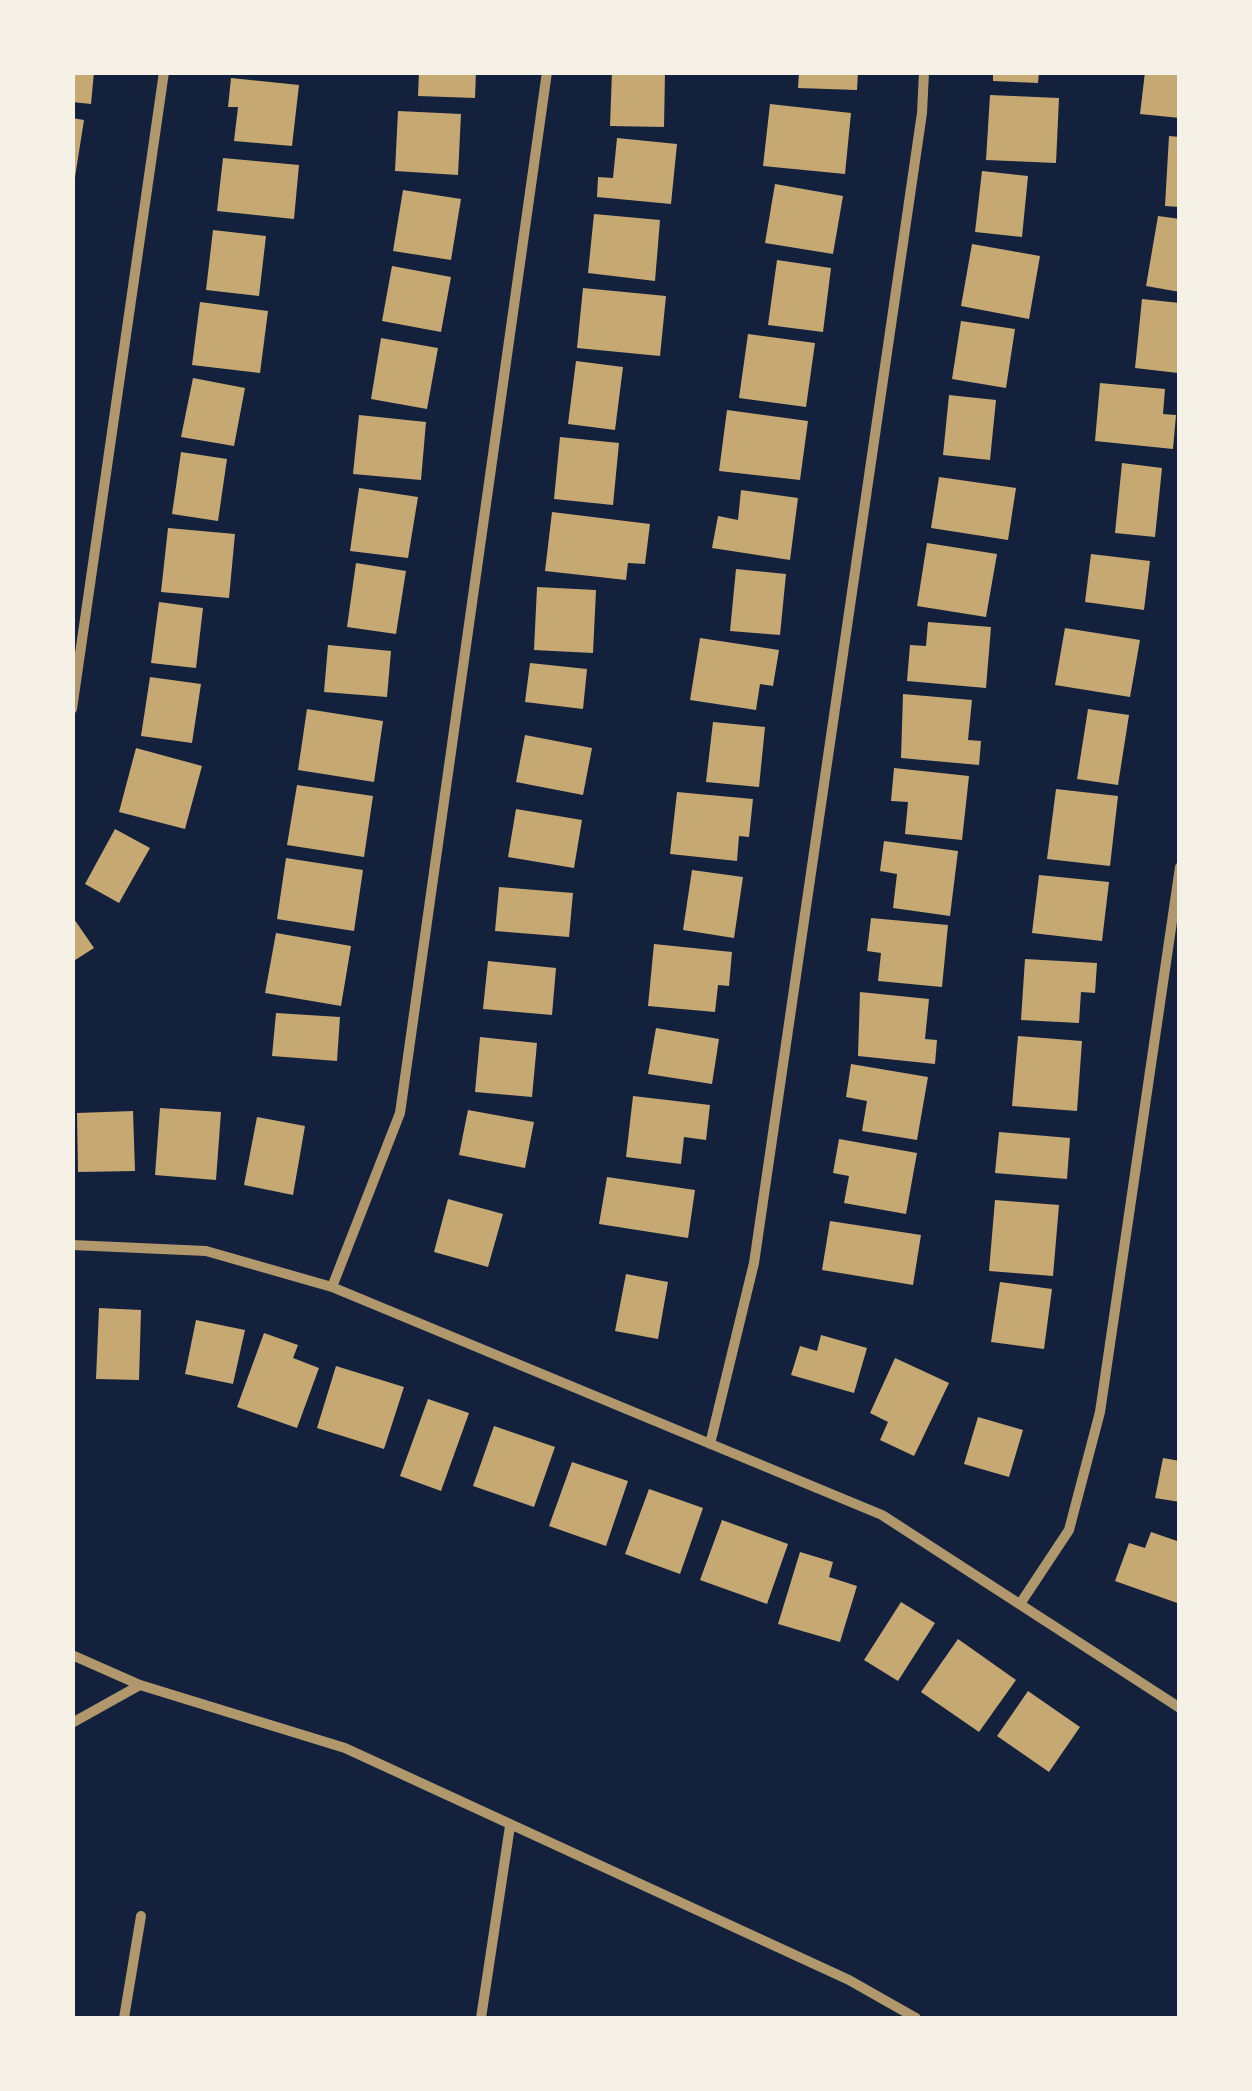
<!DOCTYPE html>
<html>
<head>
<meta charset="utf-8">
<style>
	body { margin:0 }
	#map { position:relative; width:1252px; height:2091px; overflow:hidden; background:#14213d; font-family:Cabin,sans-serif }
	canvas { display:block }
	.frame { position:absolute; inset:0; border:75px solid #f6f1e7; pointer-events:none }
</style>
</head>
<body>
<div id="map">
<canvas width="1252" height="2091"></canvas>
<div class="frame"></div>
</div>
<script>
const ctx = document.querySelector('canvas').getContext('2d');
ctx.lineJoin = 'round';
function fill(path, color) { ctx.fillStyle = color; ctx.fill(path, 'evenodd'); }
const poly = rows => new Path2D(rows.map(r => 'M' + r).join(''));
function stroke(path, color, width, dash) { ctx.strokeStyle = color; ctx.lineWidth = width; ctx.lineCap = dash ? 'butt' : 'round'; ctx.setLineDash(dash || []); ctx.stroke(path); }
fill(poly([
	[72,72,94,72,91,104,72,102],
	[419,72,476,72,475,98,418,96],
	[612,72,665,72,664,127,610,126],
	[799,72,858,72,857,90,798,88],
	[993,72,1039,72,1038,83,993,81],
	[1145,72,1180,72,1180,118,1140,114],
	[231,78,299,85,292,146,234,141,238,107,228,107],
	[990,95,1059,98,1056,163,986,160],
	[770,104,851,113,845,174,763,166],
	[398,111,461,114,458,175,395,171],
	[72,118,84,120,75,177,72,177],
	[1169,136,1180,137,1180,207,1165,206],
	[617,138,677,144,671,204,597,197,598,177,613,178],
	[223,158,299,165,294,219,217,211],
	[982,171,1028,176,1022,237,975,232],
	[775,184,843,196,833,254,765,243],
	[403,190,461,199,451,260,393,251],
	[594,214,660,220,655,281,588,273],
	[1158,216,1180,219,1180,292,1146,286],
	[213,230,266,236,259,296,206,290],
	[972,244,1040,256,1029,319,961,306],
	[777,260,831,268,823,332,768,325],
	[392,266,451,277,441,332,382,321],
	[583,288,666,296,660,356,577,348],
	[1142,299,1180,303,1178,373,1135,368],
	[200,302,268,311,260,373,192,365],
	[961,321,1015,329,1006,388,952,379],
	[748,334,815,343,806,407,739,398],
	[381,338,438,348,427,409,371,399],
	[576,361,623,367,615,430,568,424],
	[193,378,245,388,234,446,181,437],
	[1100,383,1165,389,1163,414,1176,415,1173,449,1095,441],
	[949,395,996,400,990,460,943,455],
	[727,410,808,421,800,480,719,471],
	[359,415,426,422,421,480,353,474],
	[560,437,619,443,613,505,554,499],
	[181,452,227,459,218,521,172,514],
	[1122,463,1162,468,1155,537,1115,533],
	[939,477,1016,488,1008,540,931,528],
	[359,488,418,497,408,558,350,551],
	[741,490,798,498,790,560,712,548,718,516,738,520],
	[552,512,650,524,645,564,628,563,626,580,545,571],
	[168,528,235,534,229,598,161,592],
	[927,543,997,554,986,617,917,606],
	[1091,554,1150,561,1144,610,1085,602],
	[356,563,406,571,396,634,347,627],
	[736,569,786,574,780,635,730,631],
	[537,587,596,590,593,653,534,650],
	[159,602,203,608,196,668,151,663],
	[928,622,991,627,986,688,907,681,910,645,926,646],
	[1065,628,1140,640,1130,697,1055,685],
	[700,638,779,650,773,686,760,684,756,710,690,700],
	[328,645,391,651,387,697,324,692],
	[530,663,587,669,583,709,525,702],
	[150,677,201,684,192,743,141,736],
	[903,694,972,700,968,740,981,741,979,765,901,758],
	[307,709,383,721,374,782,298,770],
	[1088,709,1129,715,1118,785,1077,779],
	[713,722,765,727,759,787,706,782],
	[525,735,592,748,583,795,516,782],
	[136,748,202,766,185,829,119,812],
	[894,768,969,776,962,840,905,834,908,802,891,801],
	[297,785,373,796,364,857,287,845],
	[1056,789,1118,796,1110,866,1047,859],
	[677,792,753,799,749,837,739,836,737,861,670,854],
	[516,809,582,820,574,868,508,857],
	[115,829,150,848,119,903,85,884],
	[884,841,958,851,950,916,893,908,897,874,880,871],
	[286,858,363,870,354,931,277,919],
	[692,870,743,877,734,938,683,930],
	[1039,875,1109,882,1102,941,1032,933],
	[499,887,573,893,569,937,495,931],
	[72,916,94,948,72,962],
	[871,918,948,925,942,987,878,981,881,953,867,951],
	[276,933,351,946,341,1006,265,993],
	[654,944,732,952,729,986,718,985,715,1012,648,1006],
	[1025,959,1097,963,1095,993,1081,992,1079,1023,1021,1020],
	[488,961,556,968,552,1015,483,1009],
	[860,992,929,999,925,1039,937,1040,935,1064,858,1056],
	[276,1013,340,1017,337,1061,272,1056],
	[656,1028,719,1039,712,1084,648,1074],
	[1018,1036,1082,1041,1077,1111,1012,1106],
	[480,1037,537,1043,532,1097,475,1092],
	[851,1064,928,1077,917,1140,862,1131,867,1101,846,1097],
	[633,1096,710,1105,706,1140,684,1137,681,1164,626,1157],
	[160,1108,221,1112,216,1180,155,1175],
	[468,1110,534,1122,525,1168,459,1155],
	[133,1111,135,1171,78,1172,77,1113],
	[257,1117,305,1126,293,1195,244,1185],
	[999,1132,1070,1138,1067,1179,995,1173],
	[839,1139,917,1153,906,1214,844,1203,849,1176,833,1173],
	[607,1177,695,1190,688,1238,599,1224],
	[448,1199,503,1214,488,1267,434,1252],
	[995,1200,1059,1205,1053,1276,989,1271],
	[830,1221,921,1235,913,1285,822,1270],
	[626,1274,668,1282,658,1339,615,1331],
	[1000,1282,1052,1289,1044,1349,991,1342],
	[99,1308,141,1310,139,1380,96,1379],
	[196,1320,245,1330,233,1384,185,1374],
	[264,1333,298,1345,293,1358,319,1368,297,1428,237,1407],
	[821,1335,867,1348,854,1393,791,1375,800,1346,817,1351],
	[895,1358,949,1383,914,1456,880,1440,888,1422,870,1413],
	[336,1366,404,1387,384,1449,317,1428],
	[428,1399,469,1413,441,1491,400,1476],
	[978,1417,1023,1430,1009,1477,964,1464],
	[494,1426,555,1447,534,1507,473,1486],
	[1163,1458,1180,1461,1180,1502,1155,1498],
	[572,1462,628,1481,606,1546,549,1526],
	[649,1489,703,1508,680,1574,625,1554],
	[722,1520,788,1544,767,1604,700,1580],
	[1151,1532,1180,1542,1180,1604,1115,1581,1129,1543,1145,1548],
	[800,1552,833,1562,829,1577,857,1586,840,1642,778,1624],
	[901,1602,935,1623,898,1681,864,1660],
	[958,1639,1016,1680,979,1732,921,1692],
	[1028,1691,1080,1727,1049,1772,997,1736]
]), '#c6a872');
stroke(poly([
	[72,709,164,72],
	[72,1245,206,1251,332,1287,882,1515,1180,1708],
	[332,1287,400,1113,547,72],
	[710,1444,754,1263,922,113,924,72],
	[1020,1604,1069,1530,1100,1412,1180,867],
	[72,1655,140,1685,345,1748,849,1980,916,2018],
	[72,1723,140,1685],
	[124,2018,141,1916],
	[481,2018,510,1826]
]), '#b1986c', 10);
</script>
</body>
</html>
